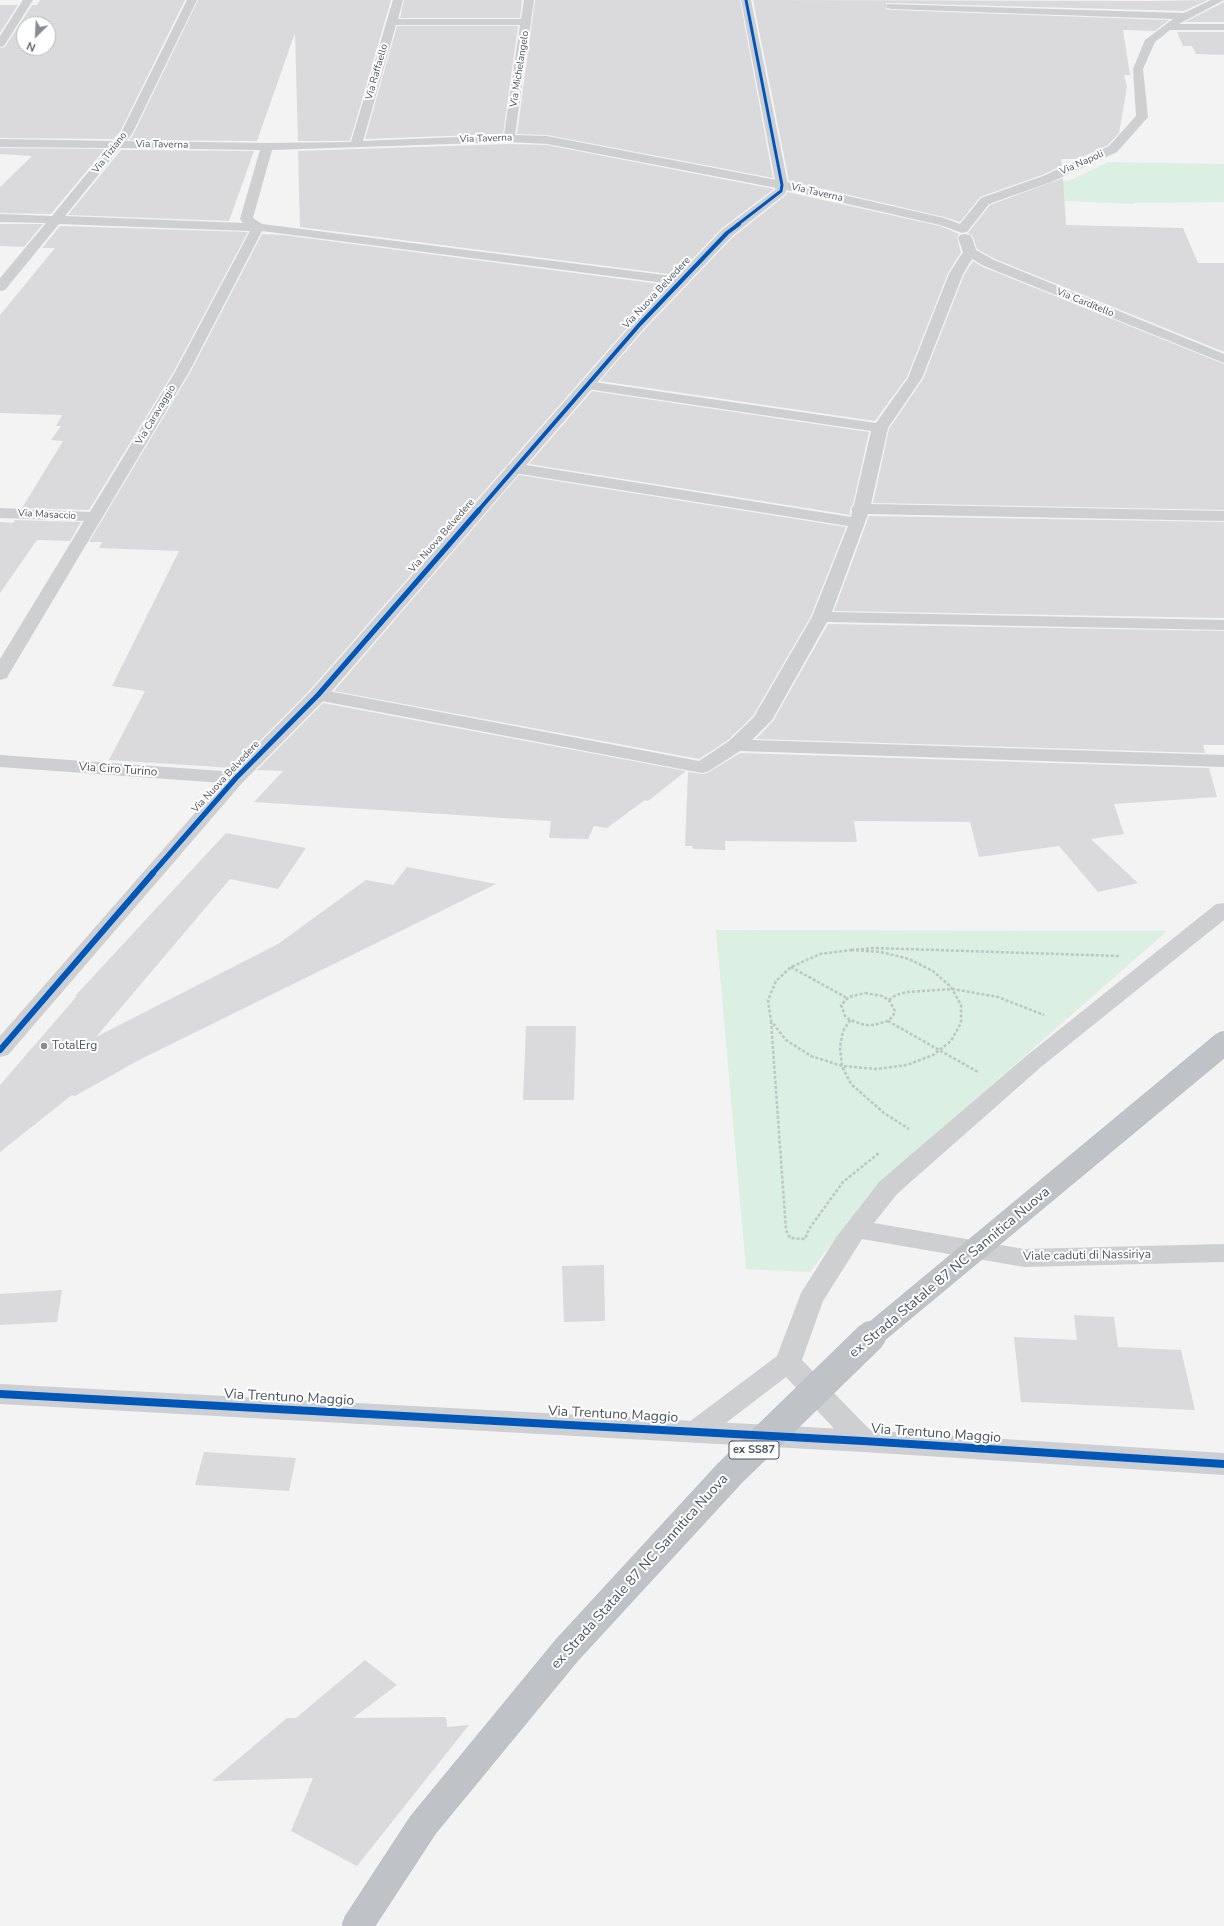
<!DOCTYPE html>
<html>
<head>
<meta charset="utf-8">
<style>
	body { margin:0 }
	#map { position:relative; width:1224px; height:1926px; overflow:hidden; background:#f4f3f3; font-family:"Nunito Sans",sans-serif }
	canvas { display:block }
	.north { position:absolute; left:16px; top:16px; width:40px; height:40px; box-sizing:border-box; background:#fff; border:1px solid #b7bbbf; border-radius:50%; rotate:204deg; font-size:11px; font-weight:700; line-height:16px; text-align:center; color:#4c555e }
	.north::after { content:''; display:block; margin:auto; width:14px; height:18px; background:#878c92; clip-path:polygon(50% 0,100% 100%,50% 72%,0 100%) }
</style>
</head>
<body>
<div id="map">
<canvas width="1224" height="1926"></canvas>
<div class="north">N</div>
</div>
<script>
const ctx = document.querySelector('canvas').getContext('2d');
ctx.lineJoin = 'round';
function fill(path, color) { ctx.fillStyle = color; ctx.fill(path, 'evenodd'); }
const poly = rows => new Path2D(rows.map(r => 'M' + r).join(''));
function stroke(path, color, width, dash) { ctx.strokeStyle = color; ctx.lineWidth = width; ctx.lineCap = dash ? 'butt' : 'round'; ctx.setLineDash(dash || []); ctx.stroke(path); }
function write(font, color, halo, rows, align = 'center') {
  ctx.font = font + ' "Nunito Sans",sans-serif'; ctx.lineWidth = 4; ctx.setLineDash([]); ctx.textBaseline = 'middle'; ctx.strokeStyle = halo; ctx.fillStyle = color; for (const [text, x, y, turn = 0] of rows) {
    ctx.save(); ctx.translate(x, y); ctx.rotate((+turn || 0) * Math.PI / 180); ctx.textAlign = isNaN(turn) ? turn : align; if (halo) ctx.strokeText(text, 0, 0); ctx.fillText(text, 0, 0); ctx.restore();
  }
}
fill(poly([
	[1108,162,1224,164,1224,202,1135,203,1134,204,1017,199,1061,180,1069,181],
	[716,930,1167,931,871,1191,810,1272,746,1269]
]), '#dbefe3');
fill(poly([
	[40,0,185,0,120,132,113,139,0,138,0,48,5,47,32,5,37,5],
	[24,24,48,24,48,48,24,48],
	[198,0,391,0,350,141,298,141,295,33,257,141,129,140,133,135],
	[404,0,522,0,520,18,400,18],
	[535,0,740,0,773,178,547,135,517,134],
	[753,0,1151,1,1208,0,1184,11,886,3,886,9,891,10,1169,20,1155,31,1123,30,1130,75,1124,75,1127,87,1119,133,1108,145,1078,159,1061,159,1062,166,1042,175,980,197,960,222,944,217,789,181],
	[1224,2,1224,22,1185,22],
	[0,5,18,5,0,33],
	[397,26,518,26,503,134,365,139],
	[1177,32,1224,32,1224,55,1196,54,1192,46,1183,46],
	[509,144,547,145,774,189,721,229,677,275,300,227,298,151],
	[0,148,105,149,51,214,0,213,0,187,32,156,0,154],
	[121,150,254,151,229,221,68,215],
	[1063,178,1066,225,1183,228,1198,263,1224,263,1224,352,995,259,977,249,973,237,968,233,990,205],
	[787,192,940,226,959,234,957,238,961,252,948,273,907,377,875,421,600,381,646,328,733,237,786,195],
	[0,224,43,224,24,247,0,246],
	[60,226,248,232,174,371,89,510,22,508,63,441,51,440,61,426,56,426,62,415,0,413,0,315,55,248,42,248],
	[262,234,283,235,667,285,634,320,310,690,233,768,109,760,145,691,112,686,179,551,99,548,102,542,89,542,190,373],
	[973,261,983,267,1224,364,1224,510,873,503,889,429,923,379,964,275],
	[592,391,869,432,853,504,850,508,850,515,529,464],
	[519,475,846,527,811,616,753,716,728,740,699,759,334,691],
	[869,516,1224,522,1224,618,834,611],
	[15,520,81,522,70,541,37,540,0,593,0,522,13,523],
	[828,624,1224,631,1224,745,1203,745,1205,753,756,739,773,721],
	[323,703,686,771,648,801,645,800,607,828,594,826,588,839,549,838,551,821,254,802,283,771,257,770],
	[740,753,1209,768,1217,797,1114,804,1124,834,1091,839,1138,883,1098,892,1059,846,979,857,970,822,854,821,857,842,725,841,725,850,693,849,692,846,685,846,688,772,702,774,709,772],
	[226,833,306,848,278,889,230,879,96,1037,278,944,366,880,393,885,407,867,496,884,139,1060,75,1096,72,1095,0,1152,0,1085,77,996,75,996],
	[526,1026,576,1026,574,1100,523,1100],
	[604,1265,605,1321,564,1322,562,1266],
	[62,1290,57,1322,0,1325,0,1294],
	[1074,1315,1114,1317,1118,1347,1181,1350,1195,1410,1021,1402,1014,1337,1077,1340],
	[204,1452,296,1458,289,1491,195,1485],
	[365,1660,397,1685,353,1718,446,1717,447,1727,469,1725,357,1866,291,1831,313,1778,212,1781,287,1718,296,1718]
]), '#dadadc');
stroke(poly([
	[851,950,874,948,1119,956],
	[851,950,881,952,909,959,933,971,951,987,961,1005,961,1023,951,1041,933,1055,907,1065,877,1069,842,1066,811,1056,786,1040,771,1021,768,1000,776,981,791,967,820,954,851,950],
	[791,967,847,998],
	[865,993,882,996,889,1000,895,1011,893,1016,888,1021,874,1025,865,1025,850,1020,845,1016,841,1005,849,997,865,993],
	[889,1000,896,995,907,992,953,989,998,997,1044,1015],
	[850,1020,843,1031,840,1047,842,1066,851,1084,884,1113,909,1129],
	[771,1021,786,1230,790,1238,805,1239,809,1229,843,1182,879,1153],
	[888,1021,978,1072]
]), '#bdc6c3', 2.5, [3, 2]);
fill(poly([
	[23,0,33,0,4,46,0,47,0,36,23,0],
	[187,0,197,0,132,134,126,141,267,143,351,142,393,0,403,0,398,19,521,19,524,0,534,0,515,135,547,136,782,181,944,218,960,224,981,198,1043,176,1109,146,1136,116,1133,69,1145,40,1173,19,891,9,887,8,886,6,887,4,1184,13,1211,0,1224,0,1179,24,1224,24,1224,30,1170,30,1155,42,1143,69,1148,117,1117,152,1051,182,989,204,967,232,962,233,940,225,782,189,547,144,509,142,272,150,253,218,262,224,680,277,685,278,687,281,685,284,680,285,262,231,189,372,9,674,7,678,0,680,0,659,84,521,0,518,0,508,90,512,175,372,250,231,59,224,5,290,0,291,0,278,46,223,0,222,0,214,52,216,108,148,0,147,0,139,114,141,121,133,187,0],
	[396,25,520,25,504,135,363,141,396,25],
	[120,148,260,150,240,219,243,223,65,216,120,148],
	[965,234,970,235,972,238,976,250,994,260,1224,354,1224,363,984,266,972,259,963,274,922,378,888,428,871,504,1224,511,1224,521,868,514,832,612,1224,620,1224,630,827,622,772,720,752,740,1224,755,1224,767,740,751,709,771,702,773,311,699,309,695,311,691,318,689,699,761,729,741,754,717,812,617,848,526,514,473,508,471,506,468,508,465,514,463,851,517,852,511,851,509,854,505,871,431,587,389,582,388,580,385,582,382,587,381,876,423,908,378,949,274,963,252,958,238,960,235,965,234],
	[0,755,236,772,243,774,246,778,243,782,236,784,0,767,0,755],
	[1224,903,1224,920,1041,1067,897,1194,874,1223,1024,1249,1224,1244,1224,1262,1024,1267,862,1239,823,1301,802,1360,873,1433,877,1441,873,1449,863,1452,853,1449,786,1377,705,1439,695,1443,685,1439,681,1432,685,1425,777,1356,801,1293,837,1236,879,1182,1025,1057,1216,904,1224,903]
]), '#cdcfd1');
fill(poly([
	[741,0,751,0,788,185,785,194,732,236,645,327,325,699,243,782,8,1055,0,1057,0,1036,229,774,311,691,635,321,722,230,775,190,776,185,741,0],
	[0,1384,863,1430,1224,1453,1224,1475,863,1452,0,1404,0,1384]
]), '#cecfd2');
const highwayBridgeFar1 = poly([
	[870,1337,1224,1043]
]);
const highwayBridge = poly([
	[357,1926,423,1825,567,1650,730,1473,871,1336]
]);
stroke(highwayBridgeFar1, '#babdc2', 24, []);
stroke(highwayBridge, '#babdc2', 31, []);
stroke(highwayBridgeFar1, '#bfc3c7', 24);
stroke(highwayBridge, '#bfc3c7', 30);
stroke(poly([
	[737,225,781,191,782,185,746,0]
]), '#0057b8', 3);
stroke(poly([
	[478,511,640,324,727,233,739,224]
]), '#0057b8', 4);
stroke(poly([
	[152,874,236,778,318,695,479,510]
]), '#0057b8', 5);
stroke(poly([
	[0,1050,153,873]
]), '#0057b8', 6);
stroke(poly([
	[0,1394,863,1441,1224,1464]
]), '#0057b8', 8);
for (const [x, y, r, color] of [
	[44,1046,4,"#878c92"]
]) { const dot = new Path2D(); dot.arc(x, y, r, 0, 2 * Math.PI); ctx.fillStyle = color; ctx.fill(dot); stroke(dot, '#fff', 1.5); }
write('10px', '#4c555e', '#fff', [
	["Via Michelangelo",520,69,-81],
	["Via Raffaello",377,72,-74],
	["Via Taverna",486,139,-2],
	["Via Taverna",162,145,1],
	["Via Tiziano",110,153,-52],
	["Via Napoli",1082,163,-24],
	["Via Taverna",817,193,13],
	["Via Nuova Belvedere",657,293,-47],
	["Via Carditello",1085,303,22],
	["Via Caravaggio",156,415,-59],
	["Via Masaccio",47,515,3],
	["Via Nuova Belvedere",442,536,-49],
	["Via Nuova Belvedere",226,777,-47]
]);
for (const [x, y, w] of [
	[754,1450,50]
]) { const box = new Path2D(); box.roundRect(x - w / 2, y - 9, w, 18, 3); ctx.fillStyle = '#fff'; ctx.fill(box); stroke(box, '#4c555e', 1); }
write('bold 11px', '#4c555e', null, [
	["ex SS87",754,1450]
]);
write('12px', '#4c555e', '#fff', [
	["Via Ciro Turino",118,770,4],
	["Viale caduti di Nassiriya",1087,1256,-1]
]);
write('12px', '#4c555e', '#fff', [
	["TotalErg",52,1046]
], 'left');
write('14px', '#4c555e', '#fff', [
	["ex Strada Statale 87 NC Sannitica Nuova",950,1273,-40],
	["Via Trentuno Maggio",289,1398,3],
	["Via Trentuno Maggio",613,1415,3],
	["Via Trentuno Maggio",936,1434,4],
	["ex Strada Statale 87 NC Sannitica Nuova",640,1572,-48]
]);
</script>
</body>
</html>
